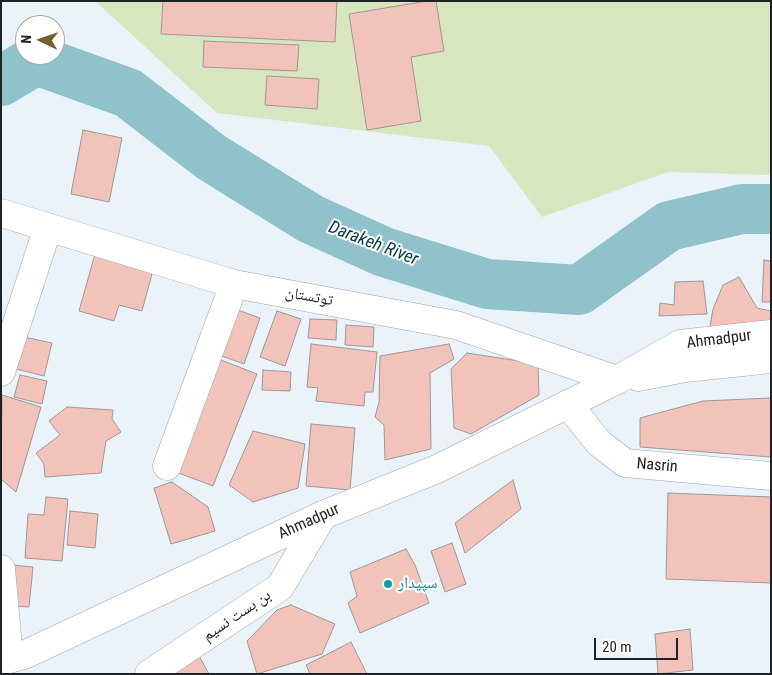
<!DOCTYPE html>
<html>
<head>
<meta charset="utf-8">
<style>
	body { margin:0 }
	#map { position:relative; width:772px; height:675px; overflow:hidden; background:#ebf3fa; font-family:"Roboto Condensed",sans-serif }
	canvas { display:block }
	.frame { position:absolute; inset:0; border:2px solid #202325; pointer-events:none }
	.north { position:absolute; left:15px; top:15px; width:50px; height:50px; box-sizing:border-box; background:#fff; border:1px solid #a6a7a8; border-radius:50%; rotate:273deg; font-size:14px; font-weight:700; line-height:20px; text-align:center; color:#202325 }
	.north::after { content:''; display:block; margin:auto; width:18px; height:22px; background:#726331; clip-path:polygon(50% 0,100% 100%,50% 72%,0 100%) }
	.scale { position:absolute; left:594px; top:638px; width:84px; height:22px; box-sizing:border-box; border:2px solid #202325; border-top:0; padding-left:6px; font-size:15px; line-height:18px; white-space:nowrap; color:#202325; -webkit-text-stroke:4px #fff; paint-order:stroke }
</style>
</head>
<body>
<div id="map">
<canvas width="772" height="675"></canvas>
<div class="frame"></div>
<div class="north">N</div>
<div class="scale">20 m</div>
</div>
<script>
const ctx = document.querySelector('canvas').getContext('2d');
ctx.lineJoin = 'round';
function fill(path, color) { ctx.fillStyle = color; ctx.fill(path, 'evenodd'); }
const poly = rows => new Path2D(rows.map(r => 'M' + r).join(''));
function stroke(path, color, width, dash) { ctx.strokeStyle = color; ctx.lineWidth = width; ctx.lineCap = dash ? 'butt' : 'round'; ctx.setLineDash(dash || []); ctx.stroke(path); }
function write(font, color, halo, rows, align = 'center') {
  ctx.font = font + ' "Roboto Condensed","Noto Naskh Arabic",sans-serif'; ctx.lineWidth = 4; ctx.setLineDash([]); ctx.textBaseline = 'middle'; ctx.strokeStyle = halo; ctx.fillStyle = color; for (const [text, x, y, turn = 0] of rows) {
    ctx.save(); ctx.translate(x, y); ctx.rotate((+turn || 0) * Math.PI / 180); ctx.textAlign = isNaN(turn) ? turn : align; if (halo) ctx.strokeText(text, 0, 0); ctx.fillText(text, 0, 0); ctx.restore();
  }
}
fill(poly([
	[95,1,771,1,771,175,668,172,542,217,489,146,217,113]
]), '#d8e6c0');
stroke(poly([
	[1,81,36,60,128,93,211,157,311,219,384,252,487,284,579,290,669,226,742,209,771,209]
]), '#8fc2cb', 50);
const building = poly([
	[163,1,337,1,335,42,161,34,163,1],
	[427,1,436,1,444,51,411,57,421,121,367,130,349,14,427,1],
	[204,41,299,45,297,71,203,67,204,41],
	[267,76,319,79,317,109,265,105,267,76],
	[83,130,122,138,109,202,71,194,83,130],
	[95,254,153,270,142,311,119,305,114,321,79,311,95,254],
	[764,260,771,261,771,302,762,302,764,260],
	[739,277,757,308,771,311,771,327,709,332,713,309,723,285,739,277],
	[703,281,707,314,659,316,660,303,674,305,675,282,703,281],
	[235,309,260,318,244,364,219,355,235,309],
	[277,311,301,319,285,366,260,357,277,311],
	[310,319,337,320,336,340,308,338,310,319],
	[346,325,374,327,373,347,345,345,346,325],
	[24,337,52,343,44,376,16,369,24,337],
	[311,344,377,352,373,392,365,392,364,406,316,401,318,388,307,387,311,344],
	[449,344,454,359,430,373,431,449,385,460,384,425,375,417,379,402,380,356,449,344],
	[467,353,538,364,539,395,471,434,454,428,451,369,467,353],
	[221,360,257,374,213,486,176,472,221,360],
	[263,370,291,372,290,391,262,390,263,370],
	[20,375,47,381,42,404,14,397,20,375],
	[2,395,41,407,16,492,1,479,2,395],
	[771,398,771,457,640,447,640,418,703,401,771,398],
	[67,407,113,410,112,419,121,432,106,441,101,473,45,477,44,464,36,453,60,435,49,421,67,407],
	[311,424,355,428,350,490,306,486,311,424],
	[253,431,305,444,298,488,253,502,229,485,253,431],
	[513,480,521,509,465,553,455,523,513,480],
	[172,482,208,507,215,531,171,544,154,488,172,482],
	[668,493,771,497,771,583,666,579,668,493],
	[46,497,68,499,62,561,25,558,28,514,44,515,46,497],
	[70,511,98,514,95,548,67,545,70,511],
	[452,543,466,584,445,592,431,551,452,543],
	[406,549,415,565,429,603,360,633,348,603,357,596,350,572,406,549],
	[12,565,33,567,29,607,9,606,12,565],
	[291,605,335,624,322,654,257,674,247,641,277,610,291,605],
	[690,629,693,670,658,674,655,634,690,629],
	[351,642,367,674,310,674,306,665,351,642],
	[198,654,209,674,163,674,198,654]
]);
fill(building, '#f2c3ba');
stroke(building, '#a09694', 1);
const minor = poly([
	[1,213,234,284,456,325,617,380],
	[1,372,48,227],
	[568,404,599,443,625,463,771,476],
	[167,466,234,284],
	[1,569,9,659],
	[149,674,280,587,323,515]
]);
const tertiary = poly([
	[638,377,685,368,771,359],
	[1,661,24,655,323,515,437,469,617,380,680,344,771,334]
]);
stroke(minor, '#9ea5ac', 29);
stroke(tertiary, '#9ea5ac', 29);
stroke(minor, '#fff', 28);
stroke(tertiary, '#fff', 28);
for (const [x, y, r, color] of [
	[388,584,5,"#0f9aa8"]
]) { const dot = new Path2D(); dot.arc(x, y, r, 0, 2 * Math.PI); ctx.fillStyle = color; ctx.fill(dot); stroke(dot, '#fff', 2); }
write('16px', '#202325', '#fff', [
	["توتستان",309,297,10],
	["Ahmadpur",719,340,-7],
	["Nasrin",657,466,5],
	["Ahmadpur",309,522,-24],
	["بن بست نسیم",237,616,-34]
]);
write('16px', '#0d838f', '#fff', [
	["سپیدار",398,584]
], 'left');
write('italic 18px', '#083a41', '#fff', [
	["Darakeh River",373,244,21]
]);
</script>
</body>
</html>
